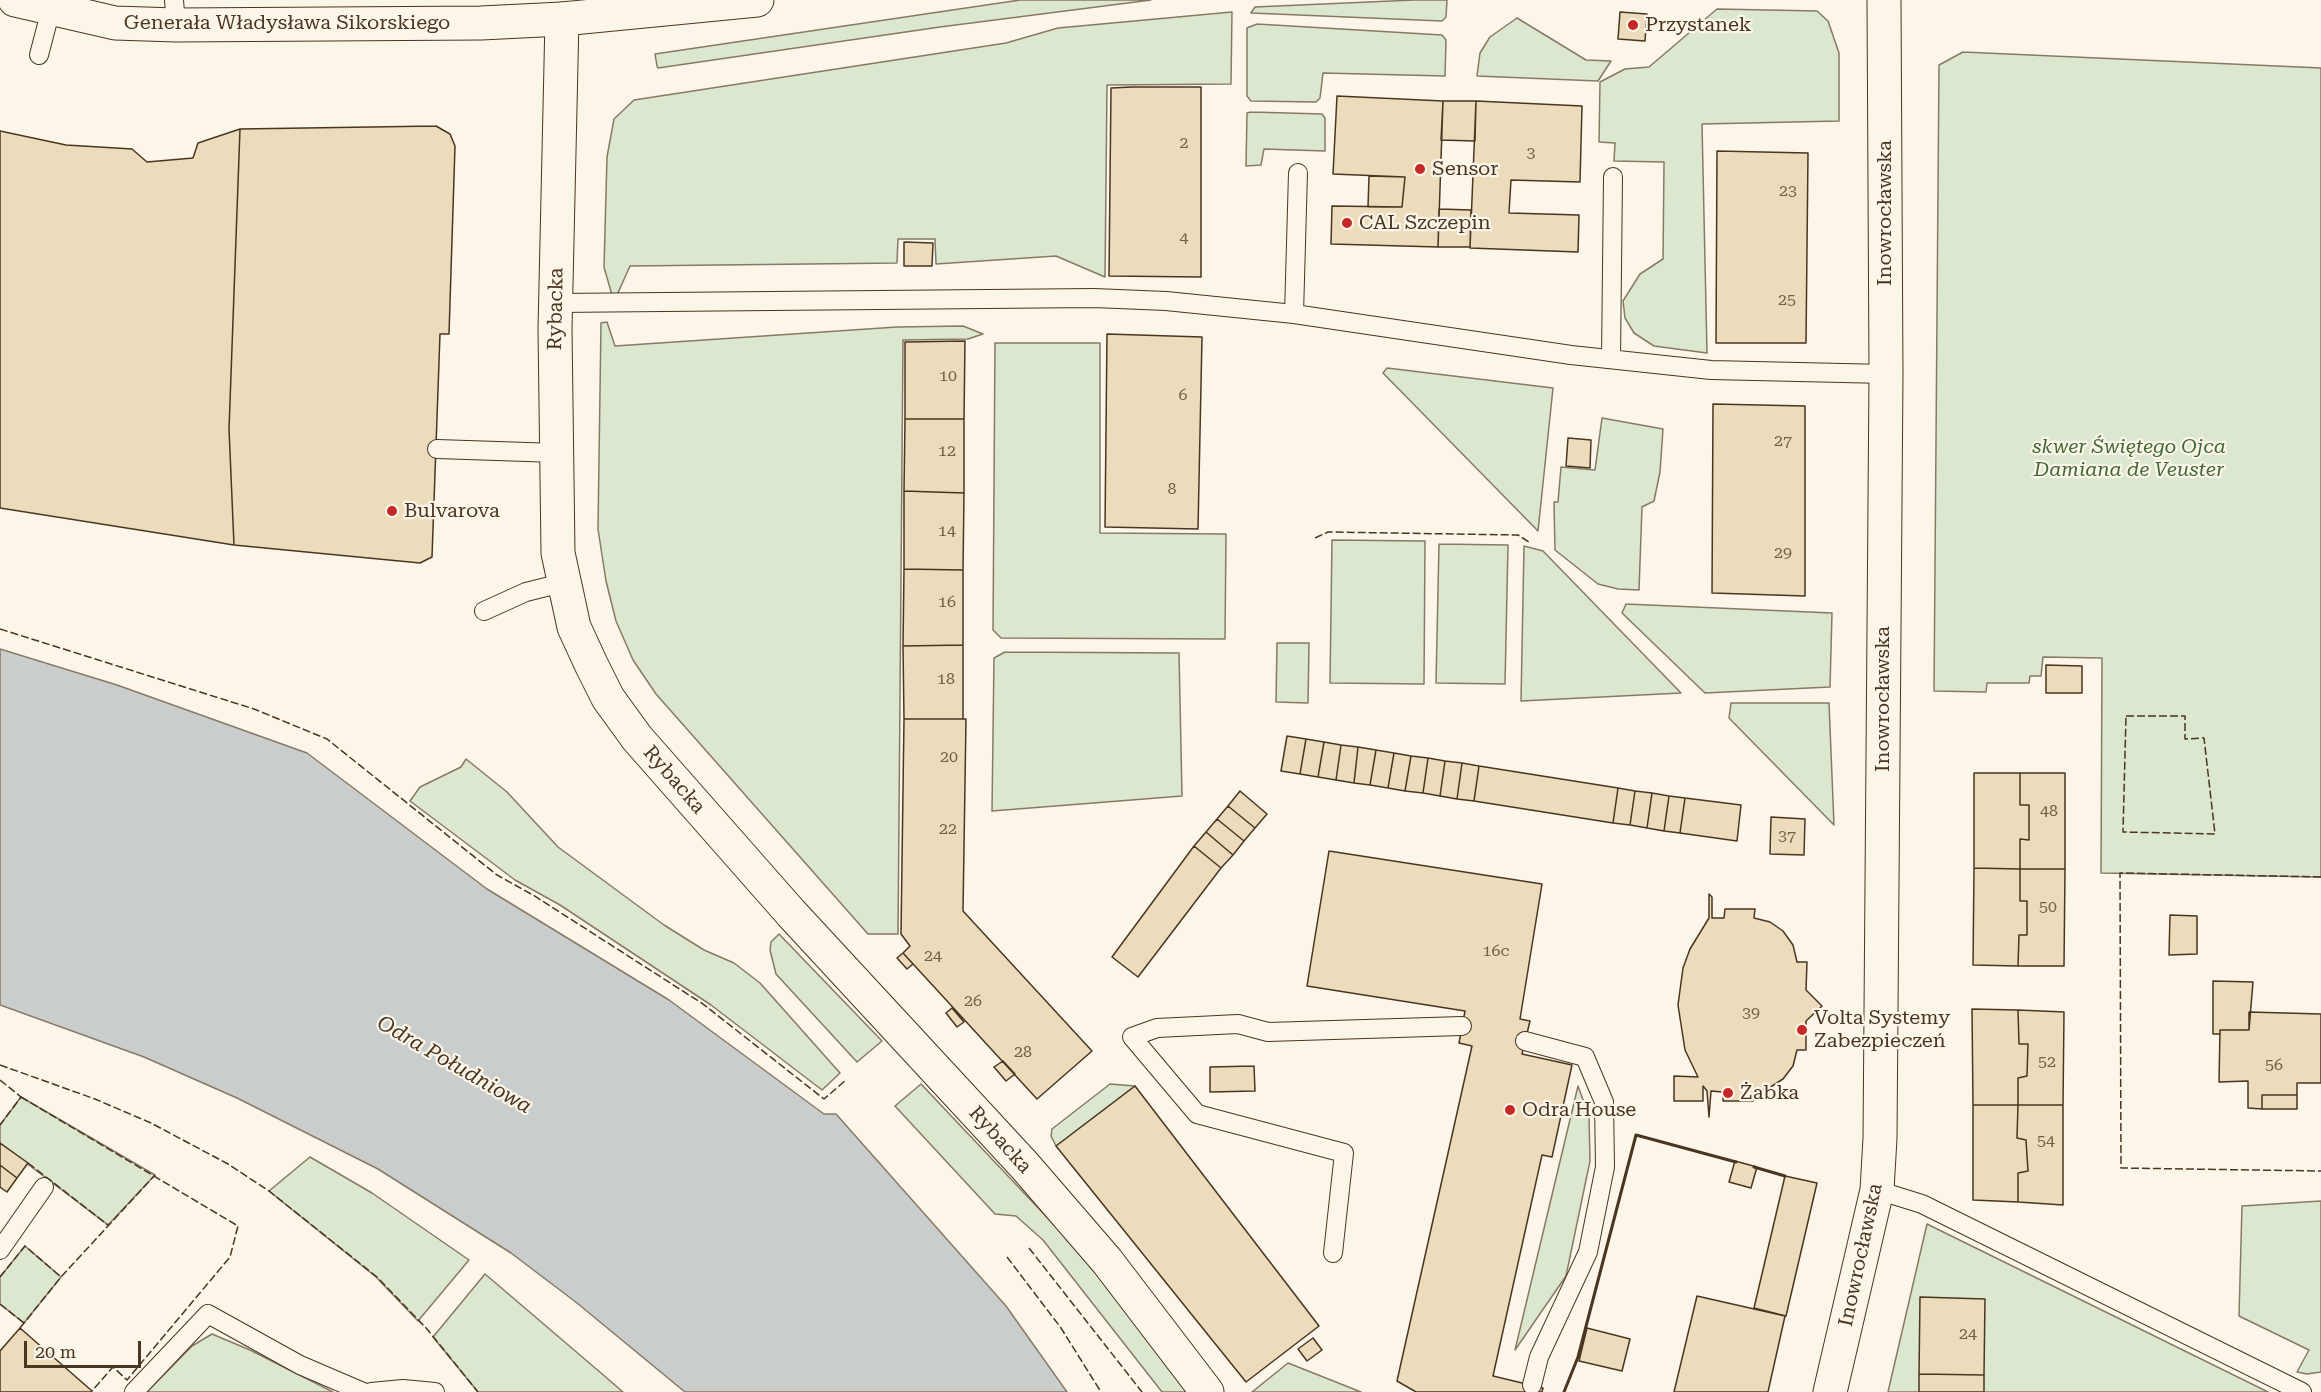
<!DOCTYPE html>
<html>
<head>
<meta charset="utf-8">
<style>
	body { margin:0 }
	#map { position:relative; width:2321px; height:1392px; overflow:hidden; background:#fbf6e9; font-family:"Roboto Serif",serif }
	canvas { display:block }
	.scale { position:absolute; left:24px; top:1341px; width:117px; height:27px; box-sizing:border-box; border:3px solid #4a3520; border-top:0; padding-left:8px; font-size:18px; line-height:21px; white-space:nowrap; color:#4a3520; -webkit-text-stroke:4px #fbf6e9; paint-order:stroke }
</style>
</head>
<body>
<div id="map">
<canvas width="2321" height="1392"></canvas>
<div class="scale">20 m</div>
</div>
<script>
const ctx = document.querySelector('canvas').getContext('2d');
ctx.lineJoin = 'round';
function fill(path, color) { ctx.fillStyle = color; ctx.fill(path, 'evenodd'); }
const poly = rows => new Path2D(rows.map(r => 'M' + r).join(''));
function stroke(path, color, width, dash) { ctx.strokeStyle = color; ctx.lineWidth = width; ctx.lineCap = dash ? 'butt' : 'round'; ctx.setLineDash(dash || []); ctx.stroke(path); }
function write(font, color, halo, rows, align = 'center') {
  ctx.font = font + ' "Roboto Serif",serif'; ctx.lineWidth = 4.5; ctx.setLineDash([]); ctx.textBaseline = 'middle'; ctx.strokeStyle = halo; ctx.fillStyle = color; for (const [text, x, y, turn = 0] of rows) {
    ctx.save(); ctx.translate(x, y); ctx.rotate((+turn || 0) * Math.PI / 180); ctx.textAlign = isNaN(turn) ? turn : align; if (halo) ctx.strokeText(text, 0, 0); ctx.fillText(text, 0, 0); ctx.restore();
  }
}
const green = poly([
	[1020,0,1151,0,940,27,658,68,657,66,655,54,1020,0],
	[1414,0,1447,0,1446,17,1442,21,1251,13,1255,7,1414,0],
	[1717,9,1817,11,1828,21,1839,53,1839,121,1702,124,1707,353,1654,346,1634,333,1625,318,1623,301,1640,274,1663,259,1664,162,1614,161,1615,143,1599,142,1600,82,1625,69,1649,67,1717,9],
	[1232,12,1231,84,1107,85,1105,277,1056,256,936,264,935,239,898,239,897,263,630,266,617,295,612,295,604,267,607,157,614,119,634,100,1006,43,1058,28,1232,12],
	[1517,18,1586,60,1611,61,1598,81,1477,76,1480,53,1490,37,1517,18],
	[1257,24,1442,35,1446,40,1445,76,1323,73,1320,98,1316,102,1251,101,1247,96,1247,28,1257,24],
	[1963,52,2321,68,2321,877,2101,873,2102,658,2043,657,2041,676,2030,676,2029,683,1987,683,1986,692,1934,691,1939,65,1963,52],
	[1251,112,1322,114,1325,118,1325,151,1264,149,1261,165,1246,166,1247,113,1251,112],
	[607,322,615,346,897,327,963,326,983,334,968,339,903,340,898,934,868,934,656,694,633,660,616,621,606,581,598,529,601,323,607,322],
	[995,343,1100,343,1100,533,1226,534,1225,639,1001,638,993,630,995,343],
	[1387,368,1553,388,1538,531,1383,373,1387,368],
	[1602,418,1663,429,1660,472,1654,501,1642,507,1639,590,1618,589,1598,584,1555,550,1554,502,1558,502,1561,467,1595,470,1602,418],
	[1332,540,1425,541,1424,684,1330,683,1332,540],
	[1439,544,1508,545,1505,684,1436,683,1439,544],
	[1524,546,1543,551,1681,693,1521,701,1524,546],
	[1626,604,1832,613,1830,687,1705,693,1622,613,1626,604],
	[1277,643,1309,643,1308,703,1276,702,1277,643],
	[1005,652,1179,653,1182,796,992,811,994,658,1005,652],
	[1731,703,1829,703,1834,825,1729,718,1731,703],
	[466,759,507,792,558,847,664,925,704,950,734,963,760,983,840,1073,822,1090,711,1005,560,905,515,880,410,801,420,787,461,767,466,759],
	[779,934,882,1041,857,1062,776,974,770,950,771,942,779,934],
	[921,1084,1076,1248,1188,1392,1162,1392,1043,1240,1016,1216,995,1214,895,1106,921,1084],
	[1110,1084,1135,1086,1056,1146,1051,1136,1052,1129,1110,1084],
	[1578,1086,1589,1116,1590,1161,1566,1276,1515,1350,1578,1086],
	[21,1097,155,1175,108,1225,0,1143,0,1125,21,1097],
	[310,1157,372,1193,469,1260,418,1321,376,1277,269,1191,310,1157],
	[2321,1201,2321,1372,2307,1374,2297,1372,2309,1350,2239,1316,2242,1206,2321,1201],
	[1927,1224,2268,1392,1888,1392,1927,1224],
	[25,1246,61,1277,24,1323,0,1304,0,1277,25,1246],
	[485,1274,601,1373,623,1392,478,1392,433,1337,485,1274],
	[212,1334,250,1350,333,1392,147,1392,192,1346,212,1334],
	[1288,1363,1361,1392,1252,1392,1288,1363]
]);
fill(green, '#dce7d0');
stroke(green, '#887966', 1.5);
const water = poly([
	[0,649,117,685,307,753,487,889,669,1000,824,1114,836,1114,1006,1306,1067,1392,685,1392,577,1303,511,1253,378,1169,237,1098,144,1057,0,1005,0,649]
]);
fill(water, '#c9cecd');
stroke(water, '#887966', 1.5);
const building = poly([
	[1620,12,1647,14,1645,41,1618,39,1620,12],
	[1132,87,1201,87,1201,277,1109,276,1111,88,1132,87],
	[1337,96,1443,101,1438,247,1331,244,1332,206,1402,207,1405,177,1333,174,1337,96],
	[1443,101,1476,101,1475,141,1441,140,1443,101],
	[1476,101,1582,106,1580,182,1511,180,1509,213,1579,215,1578,252,1470,248,1476,101],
	[436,126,450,134,455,146,449,334,440,334,432,557,420,563,234,545,229,429,240,129,436,126],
	[240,129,229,429,234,545,0,508,0,131,66,145,132,149,147,162,193,158,198,143,240,129],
	[1717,151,1808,153,1806,343,1716,343,1717,151],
	[1369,176,1405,177,1402,207,1368,207,1369,176],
	[1439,209,1471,210,1470,247,1438,247,1439,209],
	[904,242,933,243,932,266,904,266,904,242],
	[1107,334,1202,337,1198,529,1105,527,1107,334],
	[965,341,964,419,905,419,905,342,965,341],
	[1713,404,1805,406,1805,596,1712,593,1713,404],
	[905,419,964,419,964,493,904,491,905,419],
	[1568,438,1591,440,1590,468,1566,466,1568,438],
	[904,491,964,493,963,570,904,569,904,491],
	[904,569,963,570,963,645,903,646,904,569],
	[963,645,963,719,904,719,903,646,963,645],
	[2046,665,2082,666,2082,693,2046,693,2046,665],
	[904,719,966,719,963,911,1092,1051,1037,1099,903,953,910,946,901,934,904,719],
	[1287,736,1306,739,1300,774,1281,771,1287,736],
	[1306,739,1324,742,1318,777,1300,774,1306,739],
	[1324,742,1341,745,1336,780,1318,777,1324,742],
	[1341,745,1358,747,1354,783,1336,780,1341,745],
	[1358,747,1376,750,1370,785,1354,783,1358,747],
	[1376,750,1394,753,1388,788,1370,785,1376,750],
	[1394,753,1411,756,1405,791,1388,788,1394,753],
	[1411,756,1428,758,1423,793,1405,791,1411,756],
	[1428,758,1445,761,1440,796,1423,793,1428,758],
	[1445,761,1462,763,1457,799,1440,796,1445,761],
	[1462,763,1479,766,1474,801,1457,799,1462,763],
	[1479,766,1618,788,1613,823,1474,801,1479,766],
	[1974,773,2020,773,2020,805,2029,805,2029,840,2020,839,2020,869,1974,868,1974,773],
	[2020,773,2065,773,2065,869,2020,869,2020,839,2029,840,2029,805,2020,805,2020,773],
	[1618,788,1635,791,1630,825,1613,823,1618,788],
	[1240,791,1267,814,1255,828,1228,806,1240,791],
	[1635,791,1652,793,1647,828,1630,825,1635,791],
	[1652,793,1669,796,1664,831,1647,828,1652,793],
	[1669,796,1685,798,1680,833,1664,831,1669,796],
	[1685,798,1741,805,1737,841,1680,833,1685,798],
	[1228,806,1255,828,1244,841,1217,819,1228,806],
	[1771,817,1805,819,1804,855,1770,854,1771,817],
	[1217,819,1244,841,1233,855,1206,832,1217,819],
	[1206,832,1233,855,1221,868,1194,846,1206,832],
	[1194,846,1221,868,1138,977,1112,957,1194,846],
	[1329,851,1542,884,1520,1019,1530,1021,1522,1054,1572,1065,1552,1157,1542,1155,1493,1376,1543,1388,1542,1392,1416,1392,1397,1381,1472,1046,1459,1043,1465,1011,1307,986,1329,851],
	[1974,868,2020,869,2020,901,2027,901,2027,935,2019,935,2018,966,1973,965,1974,868],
	[2020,869,2065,869,2064,966,2018,966,2019,935,2027,935,2027,901,2020,901,2020,869],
	[1709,894,1712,897,1712,918,1724,918,1725,909,1755,909,1754,918,1770,922,1783,931,1793,945,1797,962,1807,962,1806,990,1822,1006,1806,1021,1806,1050,1797,1050,1793,1066,1783,1079,1769,1088,1753,1092,1753,1101,1723,1101,1723,1092,1711,1091,1709,1117,1707,1091,1703,1086,1703,1101,1674,1101,1674,1076,1698,1077,1685,1050,1678,1005,1683,968,1690,949,1709,918,1709,894],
	[2170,915,2197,916,2197,954,2169,955,2170,915],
	[903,953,913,964,907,969,897,958,903,953],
	[2213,981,2253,982,2249,1030,2220,1030,2220,1034,2213,1034,2213,981],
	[952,1008,964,1022,957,1027,946,1013,952,1008],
	[1972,1009,2018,1010,2019,1044,2028,1044,2027,1076,2018,1078,2018,1105,1973,1105,1972,1009],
	[2018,1010,2064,1012,2063,1105,2018,1105,2018,1078,2027,1076,2028,1044,2019,1044,2018,1010],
	[2249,1012,2321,1014,2321,1083,2297,1083,2297,1095,2262,1095,2262,1109,2248,1108,2248,1081,2219,1082,2220,1030,2249,1030,2249,1012],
	[1003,1061,1015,1074,1006,1081,994,1067,1003,1061],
	[1254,1066,1255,1091,1210,1092,1210,1067,1254,1066],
	[1135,1086,1319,1326,1246,1382,1056,1146,1135,1086],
	[2262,1095,2297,1095,2297,1109,2262,1109,2262,1095],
	[1973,1105,2018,1105,2017,1138,2026,1140,2028,1171,2018,1173,2018,1202,1973,1200,1973,1105],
	[2018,1105,2063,1105,2063,1205,2018,1202,2018,1173,2028,1171,2026,1140,2017,1138,2018,1105],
	[0,1143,28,1163,17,1178,0,1165,0,1143],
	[1735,1161,1757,1167,1751,1188,1729,1182,1735,1161],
	[0,1165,17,1178,7,1192,0,1187,0,1165],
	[1785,1176,1817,1183,1786,1316,1754,1308,1785,1176],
	[1697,1296,1785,1316,1768,1392,1674,1392,1697,1296],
	[1920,1297,1985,1299,1984,1375,1919,1374,1920,1297],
	[20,1328,92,1391,91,1392,0,1392,0,1351,20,1328],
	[1587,1328,1630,1339,1622,1371,1579,1361,1587,1328],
	[1313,1338,1322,1350,1307,1361,1298,1349,1313,1338],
	[1919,1374,1984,1375,1984,1392,1919,1392,1919,1374]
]);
fill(building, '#ecdcbc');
stroke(building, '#4a3520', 1.5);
const service = poly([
	[174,0,176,25],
	[39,55,51,9],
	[556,303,1094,298,1166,301,1294,314,1571,355,1711,370,1886,374],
	[1294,314,1298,173],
	[1611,359,1613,177],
	[437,449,557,453],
	[484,611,526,592,562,583],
	[1525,1041,1585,1057,1604,1102,1605,1167,1588,1252,1539,1357,1532,1385],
	[1877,1190,1922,1204,2302,1392],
	[0,1250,44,1187],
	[1333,1253,1344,1153,1197,1114,1132,1037,1157,1028,1238,1024,1268,1032,1462,1026],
	[134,1392,208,1314,300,1365,363,1392],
	[371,1392,403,1389,435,1392]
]);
const minor = poly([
	[562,19,555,329,558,553,574,627,591,664,608,698,637,738,791,913,1025,1166,1107,1261,1207,1392],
	[1830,1392,1877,1190,1880,1138,1886,374,1884,0]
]);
const tertiary = poly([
	[15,0,115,23,176,25,481,23,562,19,757,0]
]);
stroke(service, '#4a3520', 20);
stroke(minor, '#4a3520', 35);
stroke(tertiary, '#4a3520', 35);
stroke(service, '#fbf6e9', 18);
stroke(minor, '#fbf6e9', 33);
stroke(tertiary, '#fbf6e9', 33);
stroke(poly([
	[1315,538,1328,532,1518,535,1529,542],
	[0,629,254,709,327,739,497,875,533,895,703,1004,824,1099,846,1080],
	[2126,716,2185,716,2185,739,2204,738,2215,834,2123,832,2126,716],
	[2321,877,2120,873,2121,1168,2321,1171],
	[0,1065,95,1099,151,1123,228,1164,269,1191,377,1277,427,1329,478,1392],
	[0,1080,21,1097,0,1125],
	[21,1097,238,1226,230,1257,127,1380,113,1367,92,1391],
	[28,1163,108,1225],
	[1029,1248,1142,1392],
	[1007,1257,1061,1328,1101,1392],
	[0,1277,25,1246,61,1277],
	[0,1304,24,1323],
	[20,1328,61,1277,155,1175]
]), '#4a3520', 1.5, [8, 3]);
stroke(poly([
	[1754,1167,1785,1176],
	[1564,1392,1578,1357,1636,1135,1736,1162]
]), '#4a3520', 3);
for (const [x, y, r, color] of [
	[1633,25,6,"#c62828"],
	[1420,169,6,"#c62828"],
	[1347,223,6,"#c62828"],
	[392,511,6,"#c62828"],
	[1802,1030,6,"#c62828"],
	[1728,1093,6,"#c62828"],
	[1510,1110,6,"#c62828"]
]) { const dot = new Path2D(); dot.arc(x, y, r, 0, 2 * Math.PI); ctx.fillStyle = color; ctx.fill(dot); stroke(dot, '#fbf6e9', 2); }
write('16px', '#725f47', null, [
	["2",1184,143],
	["3",1531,153],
	["23",1788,191],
	["4",1184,238],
	["25",1787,300],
	["10",948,376],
	["6",1183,395],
	["27",1783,441],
	["12",947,451],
	["8",1172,489],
	["14",947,531],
	["29",1783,553],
	["16",947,602],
	["18",946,679],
	["20",949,757],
	["48",2049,811],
	["22",948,829],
	["37",1787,836],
	["50",2048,907],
	["16c",1496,951],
	["24",933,956],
	["26",973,1001],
	["39",1751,1013],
	["28",1023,1052],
	["52",2047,1062],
	["56",2274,1065],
	["54",2046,1141],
	["24",1968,1334]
]);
write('20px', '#4a3520', '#fbf6e9', [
	["Generała Władysława Sikorskiego",287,23],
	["Inowrocławska",1885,213,-90],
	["Rybacka",556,309,-89],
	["Inowrocławska",1883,699,-90],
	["Rybacka",674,780,49],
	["Rybacka",1000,1140,48],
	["Inowrocławska",1861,1255,-78]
]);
write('20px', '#4a3520', '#fbf6e9', [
	["Przystanek",1645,25],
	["Sensor",1432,169],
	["CAL Szczepin",1359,223],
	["Bulvarova",404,511],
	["Volta Systemy",1814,1018],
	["Zabezpieczeń",1814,1041],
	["Żabka",1740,1093],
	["Odra House",1522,1110]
], 'left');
write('italic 20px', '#436837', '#fbf6e9', [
	["skwer Świętego Ojca",2129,447],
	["Damiana de Veuster",2129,470]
]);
write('italic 21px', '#4a3520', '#fbf6e9', [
	["Odra Południowa",454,1065,30]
]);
</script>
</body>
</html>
